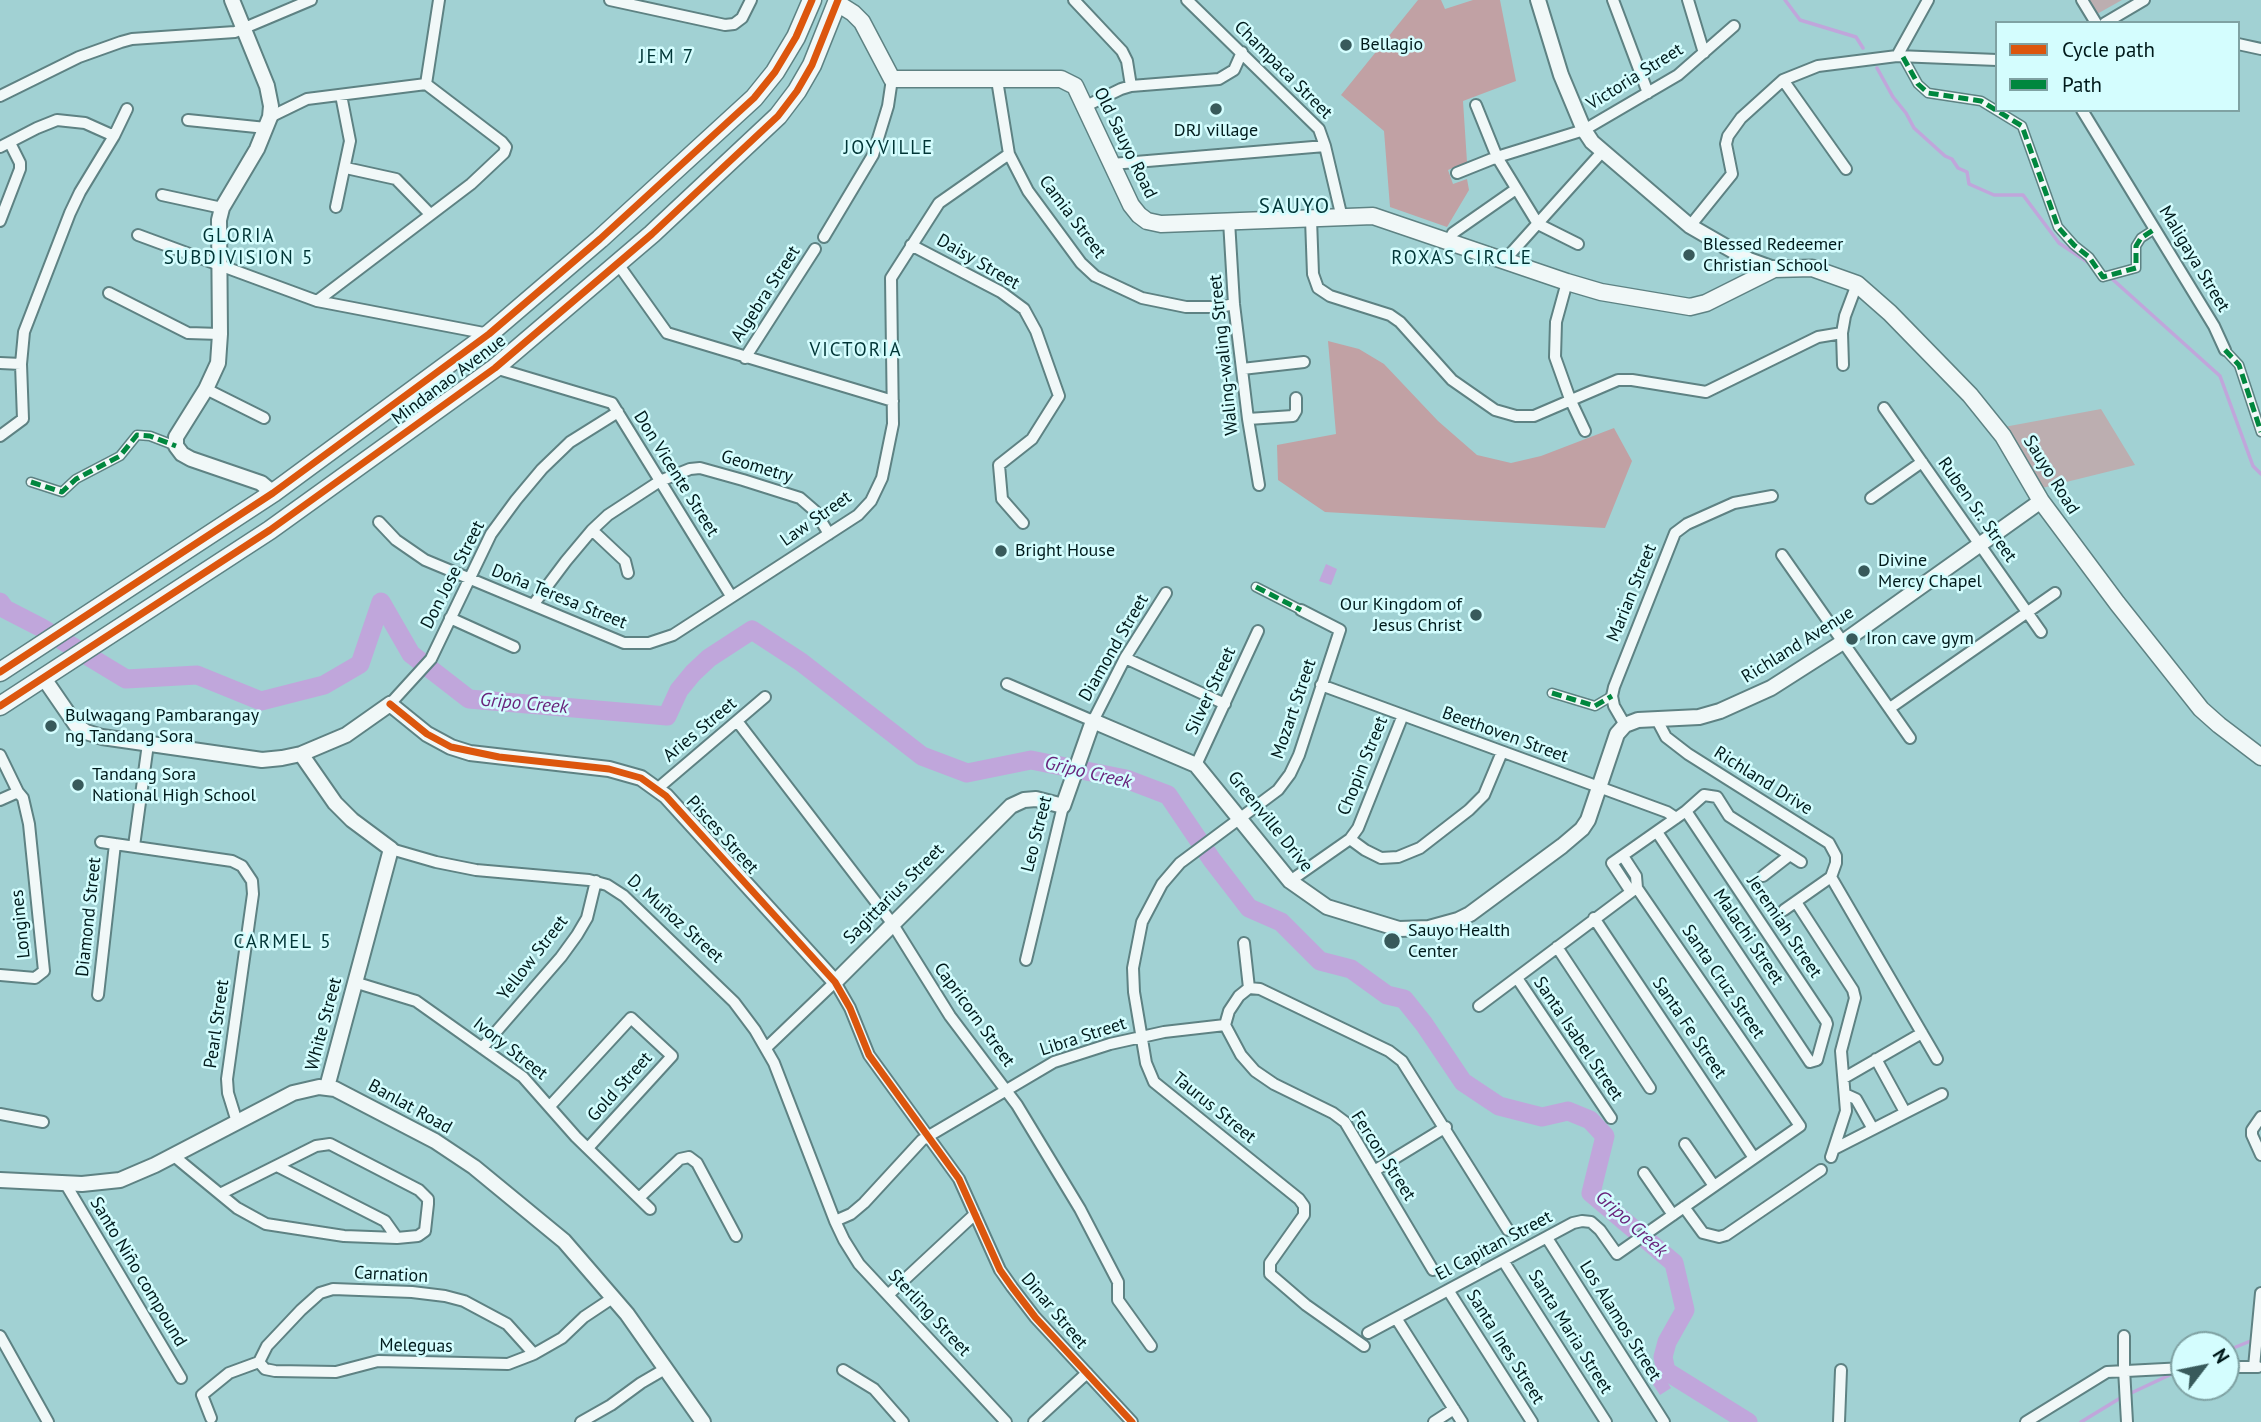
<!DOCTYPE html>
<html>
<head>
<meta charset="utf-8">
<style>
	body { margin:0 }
	#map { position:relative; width:2261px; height:1422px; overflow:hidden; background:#a1d1d3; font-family:"PT Sans",sans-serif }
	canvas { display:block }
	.legend { position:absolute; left:1995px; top:21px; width:245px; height:91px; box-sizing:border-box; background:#d4fdfe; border:2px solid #7fa2a3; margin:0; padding:9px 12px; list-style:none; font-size:21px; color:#001a1b }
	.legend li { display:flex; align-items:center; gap:14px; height:35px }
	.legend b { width:35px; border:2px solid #7fa2a3 }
	.north { position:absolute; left:2170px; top:1331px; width:70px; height:70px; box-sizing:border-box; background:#d4fdfe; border:2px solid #7fa2a3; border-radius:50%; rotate:58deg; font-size:19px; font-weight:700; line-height:28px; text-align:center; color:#001a1b }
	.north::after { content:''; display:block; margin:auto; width:24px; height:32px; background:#385a5b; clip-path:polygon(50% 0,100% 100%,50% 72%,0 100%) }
</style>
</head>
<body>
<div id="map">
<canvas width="2261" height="1422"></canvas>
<ul class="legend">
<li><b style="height:9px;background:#dc560d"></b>Cycle path</li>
<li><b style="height:9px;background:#00873e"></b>Path</li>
</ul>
<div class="north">N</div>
</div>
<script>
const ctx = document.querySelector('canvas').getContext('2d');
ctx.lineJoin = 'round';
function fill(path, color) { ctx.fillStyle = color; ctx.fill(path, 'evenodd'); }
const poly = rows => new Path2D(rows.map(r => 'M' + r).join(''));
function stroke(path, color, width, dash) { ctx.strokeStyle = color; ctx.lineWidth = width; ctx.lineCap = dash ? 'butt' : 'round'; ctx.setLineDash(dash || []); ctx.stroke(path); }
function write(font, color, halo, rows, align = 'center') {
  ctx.font = font + ' "PT Sans",sans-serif'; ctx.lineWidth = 5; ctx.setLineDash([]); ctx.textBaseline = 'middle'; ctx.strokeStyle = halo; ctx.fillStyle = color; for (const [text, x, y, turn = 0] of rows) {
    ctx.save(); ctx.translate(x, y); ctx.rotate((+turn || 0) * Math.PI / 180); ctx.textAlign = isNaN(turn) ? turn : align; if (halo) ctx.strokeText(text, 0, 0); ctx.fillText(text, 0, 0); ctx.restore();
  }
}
fill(poly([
	[2089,0,2122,0,2097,14],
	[2101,409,2135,465,2042,488,2004,427]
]), '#bcaeb0');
fill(poly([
	[1418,0,1441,0,1445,9,1473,0,1500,0,1516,81,1463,101,1467,162,1448,170,1453,184,1467,179,1469,190,1447,227,1390,207,1384,131,1341,95],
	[1328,341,1359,349,1384,364,1438,421,1477,455,1511,463,1541,456,1614,428,1632,461,1605,528,1325,512,1278,480,1277,445,1336,434]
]), '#c1a1a4');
fill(poly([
	[1326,564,1337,569,1331,585,1319,581],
	[1658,1367,1671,1388,1660,1395,1647,1375]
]), '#c0a6db');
stroke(poly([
	[1785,0,1800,20,1856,37,1863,48],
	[1877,68,1893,97,1906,113,1914,128,1945,156,1952,159,1958,168,1967,172,1969,184,1994,195,2023,195,2059,243,2089,263],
	[2110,277,2220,376,2253,466,2261,474],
	[2226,1351,2253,1340],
	[2129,1394,2176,1372],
	[2081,1422,2122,1397]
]), '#c0a6db', 3.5);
stroke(poly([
	[0,602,5,609,40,627,126,679,197,675,261,701,324,685,360,664,381,602,411,654,469,699,667,716,679,690,693,673,709,658,752,630,801,662,922,756,967,773,1031,760,1126,779,1168,795,1212,860,1249,908,1281,922,1320,961,1351,969,1387,995,1404,999,1424,1024,1463,1082,1499,1106,1542,1117,1568,1111,1590,1120,1605,1136,1591,1193,1674,1263,1685,1310,1667,1342,1663,1357,1666,1371,1748,1422]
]), '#c0a6db', 19);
const pedestrian = poly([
	[1903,57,1918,84,1928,93,1981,101,2022,126,2058,227,2074,245,2089,257,2103,277,2136,268,2136,246,2141,238,2155,229],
	[2225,350,2239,365,2261,432],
	[31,482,62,492,76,479,120,456,137,435,150,436,176,446],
	[1256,587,1301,610],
	[1552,693,1595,706,1612,696]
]);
const minor = poly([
	[610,0,725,25,734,24,742,18,751,0],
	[1074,0,1122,51,1127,61,1131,86],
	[1187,0,1319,129,1325,146,1342,218],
	[1613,0,1648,93],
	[1688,0,1704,53],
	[2082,0,2096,23],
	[2105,23,2144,0],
	[2238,44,2261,49],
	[1897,56,1928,0],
	[997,80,1009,154,1028,191,1081,263,1095,276,1142,298,1186,307,1220,307,1234,304],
	[1783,80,1846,169],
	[426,84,439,0],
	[0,96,79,57,121,42,132,39,235,32,311,0],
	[1476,105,1497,157,1538,224,1578,244],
	[1086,106,1121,89,1131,86,1219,79,1234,70,1242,52],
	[2082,110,2214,326,2225,350],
	[270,117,307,99,426,84],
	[188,120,266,128],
	[0,147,37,128,57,120,85,123,114,136],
	[1112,164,1325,146],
	[346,168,396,179,430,214],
	[1457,173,1497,157,1584,130,1678,75,1734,26],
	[162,195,222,208],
	[336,207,350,141,341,95],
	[1311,219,1313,274,1318,288,1330,296,1390,315,1400,322,1452,380,1495,410,1516,416,1534,416,1618,380,1632,380,1706,392,1818,337,1842,333],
	[0,221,20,169,20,163,10,143],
	[1229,221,1234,304,1248,419,1259,485],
	[1690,226,1732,174,1726,144,1728,136,1741,118,1783,80,1818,66,1897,56,1997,60],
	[138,235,317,301,489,334],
	[824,237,873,155,888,106,892,79],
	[1448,242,1453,233,1516,189],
	[911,245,1001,292,1024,309,1036,331,1059,396,1032,439,999,465,1002,499,1023,523],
	[1504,261,1602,152],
	[618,264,667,333,893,401],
	[1567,282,1556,322,1555,357,1570,399,1585,431],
	[109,293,188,333,220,334],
	[317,301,471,184,504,153,506,147,502,142,426,84],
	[745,358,815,249],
	[0,363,21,364],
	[1843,365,1842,333,1845,316,1857,284],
	[495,368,612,403,731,596],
	[1242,369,1304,362],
	[206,389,264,418],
	[1884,408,2041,632],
	[1248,419,1293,416,1296,411,1296,398],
	[0,436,23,419,21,364,24,332,70,213,80,192,114,136,127,109],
	[1871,498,1922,462],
	[379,522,396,540,425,560,624,643,649,643,673,635,858,515,871,501,882,478,893,424,891,278,939,203,1009,154],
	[592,530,625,561,628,573],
	[1782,555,1910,738],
	[533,605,566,561,592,530,608,515,660,481,690,469,700,468,743,480,800,498,815,511,829,534],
	[1301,610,1340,630,1299,755,1290,774,1278,790,1180,863,1162,884,1142,922,1133,968,1134,992,1146,1063,1154,1082,1299,1199,1304,1206,1304,1215,1270,1263,1270,1274,1306,1305,1364,1346],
	[450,618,514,647],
	[1125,658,1225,704],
	[1007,684,1093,721,1125,658,1166,593],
	[1321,685,1667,812,1676,818],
	[390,704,431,659,491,534,516,500,542,469,570,442,618,412],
	[1890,708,2055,593],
	[1657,720,1666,737,1688,754,1829,843,1836,856,1836,863,1831,877],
	[737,721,892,923,950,1016,1017,1105,1080,1209,1118,1282,1118,1300,1151,1346],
	[1625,725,1614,706,1612,696,1614,687,1675,533,1687,524,1734,503,1772,496],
	[0,755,18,792],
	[1196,765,1258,631],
	[657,789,765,697],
	[0,800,18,792,23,798,29,824,44,971,35,978,0,975],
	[1657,832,1810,1062,1817,1060,1827,1024,1826,1021,1686,811],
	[1350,839,1365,850,1381,858,1398,857,1420,848,1469,810,1484,795,1502,752],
	[101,842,232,861,242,866,252,881,253,894,227,1079,228,1093,237,1122],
	[134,846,148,744],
	[391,849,436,862,476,870,589,880,607,885,624,896,734,1002,755,1030,774,1063,835,1221,844,1240,859,1264,1006,1422],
	[1763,876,1790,855],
	[1831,877,1937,1059],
	[1290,881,1350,839,1358,828,1403,715],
	[1631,892,1612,863,1686,811,1704,795,1717,797,1729,816,1801,862],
	[1796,902,1853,990,1855,998,1841,1051,1846,1111,1831,1157],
	[1784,910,1831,877],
	[1594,918,1754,1158],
	[1244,943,1249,988],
	[1557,947,1650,1088],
	[1026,960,1063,806],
	[1517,978,1611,1118],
	[354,982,416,1001,523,1077,576,1137,650,1209],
	[1249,988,1260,989,1389,1051,1402,1061,1508,1230],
	[98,995,115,844],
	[1479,1006,1635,889],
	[1225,1025,1241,1055,1255,1071,1274,1084,1333,1113,1345,1122,1433,1270],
	[1225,1025,1229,1011,1239,996,1249,988],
	[482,1048,561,957,577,935,587,918,596,881],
	[766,1048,835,982,850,1008,869,1055,959,1179,1000,1270,1012,1287,1035,1317,1132,1422],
	[1876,1059,1905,1112],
	[1844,1078,1922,1033],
	[1845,1094,1856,1099,1873,1129],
	[550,1106,631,1018,672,1056,588,1148],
	[0,1114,43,1122],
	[2261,1117,2252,1130,2252,1135,2261,1155],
	[1685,1144,1714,1186],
	[1834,1149,1942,1094],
	[174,1156,186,1166,237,1208,266,1224,344,1236,397,1238,418,1236,425,1231,428,1204,428,1199,419,1190,330,1144,316,1146,220,1194],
	[277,1166,385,1221,397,1238],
	[1374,1171,1446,1127],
	[1644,1173,1673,1215],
	[65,1183,181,1378],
	[639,1198,680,1159,689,1157,697,1163,736,1236],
	[1684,1207,1703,1233,1719,1237,1726,1235,1821,1170],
	[835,1221,851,1214,864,1203,922,1140,1054,1062,1110,1044,1164,1032,1225,1025],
	[1547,1238,1664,1422],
	[1504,1262,1606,1422],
	[1448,1290,1532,1422],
	[888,1295,975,1214],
	[1396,1318,1462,1422],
	[1368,1333,1573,1223,1582,1221,1591,1222,1600,1230,1617,1254,1800,1126,1637,888,1636,876,1623,856],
	[0,1336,48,1422],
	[2124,1336,2124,1369,2127,1422],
	[259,1362,265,1369,275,1371,336,1372,378,1361,508,1364,534,1354,562,1338,584,1317,614,1297],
	[259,1362,267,1346,301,1310,320,1293,333,1289,412,1292,445,1296,464,1301,507,1324,534,1354],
	[2226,1367,2258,1367],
	[2254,1367,2261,1293],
	[843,1370,874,1389,903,1422],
	[211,1418,202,1395,229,1373,259,1362],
	[581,1422,611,1405,641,1383,665,1369],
	[1034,1422,1087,1373],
	[1434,1422,1454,1409],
	[1839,1422,1841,1370],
	[2026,1422,2107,1372,2184,1368]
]);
const tertiary = poly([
	[232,0,267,86,271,106,270,117,257,149,222,208,219,220,220,334,218,363,206,389,176,437,176,446,182,454,191,459,261,483,273,493],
	[1538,0,1561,75,1584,130,1592,142,1690,226,1749,260,1774,269],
	[43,677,76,725,86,732,102,737,262,760,282,758,301,754,346,735,390,704,427,734,451,747,470,753,609,769,641,778,666,796,835,982,1011,806,1024,800,1036,799,1063,806,1093,721,1196,765,1290,881,1327,907,1399,929,1429,928,1458,920,1470,914,1562,846,1582,829,1588,820,1617,734,1625,725,1638,720,1699,717,1720,711,1771,688,1843,642,2041,501],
	[301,754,335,803,352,820,391,849,327,1087],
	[0,1180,82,1184,120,1180,155,1165,293,1093,319,1087,335,1089,435,1141,474,1167,564,1241,627,1314,703,1422]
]);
const secondary = poly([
	[837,3,853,13,862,22,892,79,1061,79,1075,86,1131,205,1139,215,1147,221,1161,224,1373,216,1567,282,1601,292,1690,307,1706,303,1774,269,1812,268,1857,284,1890,313,1970,395,2003,436,2041,501,2117,603,2201,709,2219,725,2261,757]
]);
const primary = poly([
	[0,672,273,493,489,334,600,239,754,98,775,72,796,37,812,0],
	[0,706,270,530,495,368,652,234,778,116,797,91,812,65,838,0]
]);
stroke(pedestrian, '#5e8283', 11);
stroke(minor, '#5e8283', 14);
stroke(tertiary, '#5e8283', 18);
stroke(secondary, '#5e8283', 19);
stroke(primary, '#5e8283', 21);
stroke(pedestrian, '#f1f8f8', 8);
stroke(minor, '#f1f8f8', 10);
stroke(tertiary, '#f1f8f8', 14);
stroke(secondary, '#f1f8f8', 16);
stroke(primary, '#f1f8f8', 18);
stroke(poly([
	[1903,57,1918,84,1928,93,1981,101,2022,126,2058,227,2074,245,2089,257,2103,277,2136,268,2136,246,2141,238,2155,229],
	[2225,350,2239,365,2261,432],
	[31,482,62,492,76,479,120,456,137,435,150,436,176,446],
	[1256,587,1301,610],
	[1552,693,1595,706,1612,696]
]), '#00873e', 5, [10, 5]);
stroke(poly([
	[0,672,273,493,489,334,600,239,754,98,775,72,796,37,812,0],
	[390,704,427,734,451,747,499,757,609,769,641,778,666,796,835,982,850,1008,869,1055,959,1179,1000,1270,1012,1287,1035,1317,1132,1422],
	[0,706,270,530,495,368,652,234,778,116,797,91,812,65,838,0]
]), '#dc560d', 7);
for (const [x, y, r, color] of [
	[1346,45,7,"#385a5b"],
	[1216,109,7,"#385a5b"],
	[1689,255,7,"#385a5b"],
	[1001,551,7,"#385a5b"],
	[1864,571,7,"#385a5b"],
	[1476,615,7,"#385a5b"],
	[1852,639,7,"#385a5b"],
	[51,726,7,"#385a5b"],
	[78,785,7,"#385a5b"],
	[1392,941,9,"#385a5b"]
]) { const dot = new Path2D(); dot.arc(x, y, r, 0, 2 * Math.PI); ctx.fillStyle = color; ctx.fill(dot); stroke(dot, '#d4fdfe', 2.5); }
write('18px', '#001a1b', '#d4fdfe', [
	["Bellagio",1360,45],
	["DRJ village",1216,131,"center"],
	["Blessed Redeemer",1703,245],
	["Christian School",1703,266],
	["Bright House",1015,551],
	["Divine",1878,561],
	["Mercy Chapel",1878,582],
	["Our Kingdom of",1462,605,"right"],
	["Jesus Christ",1462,626,"right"],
	["Iron cave gym",1866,639],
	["Bulwagang Pambarangay",65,716],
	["ng Tandang Sora",65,737],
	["Tandang Sora",92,775],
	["National High School",92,796],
	["Sauyo Health",1408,931],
	["Center",1408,952]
], 'left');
write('18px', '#001a1b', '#d4fdfe', [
	["Champaca Street",1283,70,45],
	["Victoria Street",1635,77,-32],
	["Old Sauyo Road",1125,143,64],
	["Camia Street",1072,217,53],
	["Maligaya Street",2194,259,59],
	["Daisy Street",978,262,30],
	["Algebra Street",766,294,-57],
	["Waling-waling Street",1224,355,-96],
	["Mindanao Avenue",449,380,-37],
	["Geometry",757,467,17],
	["Don Vicente Street",676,474,58],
	["Sauyo Road",2051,475,58],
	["Ruben Sr. Street",1977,510,55],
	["Law Street",816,519,-35],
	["Don Jose Street",453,575,-63],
	["Marian Street",1632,593,-68],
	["Doña Teresa Street",559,597,22],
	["Richland Avenue",1798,645,-32],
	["Diamond Street",1114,648,-60],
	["Silver Street",1211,691,-65],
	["Mozart Street",1294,709,-71],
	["Aries Street",700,730,-40],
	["Beethoven Street",1505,735,20],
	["Chopin Street",1363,766,-68],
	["Richland Drive",1763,781,32],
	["Greenville Drive",1270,822,51],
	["Leo Street",1037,834,-76],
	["Pisces Street",722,835,48],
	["Sagittarius Street",894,894,-45],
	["Diamond Street",89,917,-84],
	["D. Muñoz Street",675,919,42],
	["Longines",21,924,-96],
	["Jeremiah Street",1784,927,56],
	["Malachi Street",1748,937,56],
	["Yellow Street",533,958,-52],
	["Santa Cruz Street",1723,982,56],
	["Capricorn Street",974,1015,54],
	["Pearl Street",217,1024,-82],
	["White Street",324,1024,-75],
	["Santa Fe Street",1689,1028,56],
	["Libra Street",1083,1037,-18],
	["Santa Isabel Street",1578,1039,56],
	["Ivory Street",510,1049,38],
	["Gold Street",620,1087,-48],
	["Banlat Road",410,1107,29],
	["Taurus Street",1214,1108,39],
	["Fercon Street",1383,1156,57],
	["El Capitan Street",1494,1246,-28],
	["Santo Niño compound",138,1272,59],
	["Carnation",391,1275,3],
	["Dinar Street",1054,1311,50],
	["Sterling Street",929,1313,47],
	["Los Alamos Street",1620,1321,58],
	["Santa Maria Street",1570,1332,58],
	["Meleguas",416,1346,1],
	["Santa Ines Street",1505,1347,58]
]);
ctx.letterSpacing = '2px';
write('19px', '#003536', '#d4fdfe', [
	["JEM 7",667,58],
	["JOYVILLE",889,149],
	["GLORIA",239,237],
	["SUBDIVISION 5",239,259],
	["ROXAS CIRCLE",1462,259],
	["VICTORIA",856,351],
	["CARMEL 5",283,943]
]);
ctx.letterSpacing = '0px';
write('italic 19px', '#69247c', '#d4fdfe', [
	["Gripo Creek",524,704,5],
	["Gripo Creek",1088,773,13],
	["Gripo Creek",1631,1224,42]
]);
ctx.letterSpacing = '2px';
write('21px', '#003536', '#d4fdfe', [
	["SAUYO",1295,207]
]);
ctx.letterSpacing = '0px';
</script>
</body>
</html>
